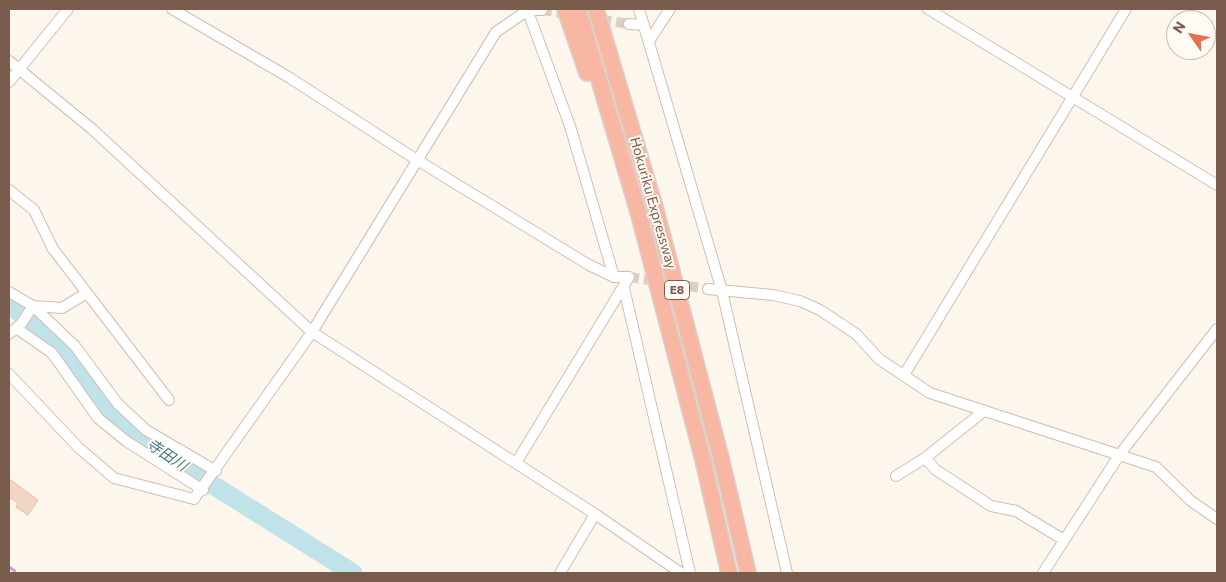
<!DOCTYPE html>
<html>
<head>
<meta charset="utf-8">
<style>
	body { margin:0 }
	#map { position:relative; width:1226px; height:582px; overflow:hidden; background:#fdf6ec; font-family:Commissioner,sans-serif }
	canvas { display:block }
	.frame { position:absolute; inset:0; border:10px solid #7a5c4d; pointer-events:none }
	.north { position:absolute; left:1166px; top:10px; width:50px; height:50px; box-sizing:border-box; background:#fffaf3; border:1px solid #cabbb1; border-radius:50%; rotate:303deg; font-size:14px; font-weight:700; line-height:20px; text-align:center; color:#7a5c4d }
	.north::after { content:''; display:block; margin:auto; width:18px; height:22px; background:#e76f51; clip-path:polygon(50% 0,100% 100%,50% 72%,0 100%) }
</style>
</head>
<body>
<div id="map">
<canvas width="1226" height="582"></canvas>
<div class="frame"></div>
<div class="north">N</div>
</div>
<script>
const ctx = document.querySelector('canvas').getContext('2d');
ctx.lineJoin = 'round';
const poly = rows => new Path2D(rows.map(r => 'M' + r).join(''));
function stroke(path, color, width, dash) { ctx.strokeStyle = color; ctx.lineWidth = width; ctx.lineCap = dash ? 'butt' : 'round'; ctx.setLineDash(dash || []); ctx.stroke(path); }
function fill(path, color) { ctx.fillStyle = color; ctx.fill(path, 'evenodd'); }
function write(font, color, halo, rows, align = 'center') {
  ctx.font = font + ' Commissioner,"Noto Sans JP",sans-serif'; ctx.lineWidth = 4; ctx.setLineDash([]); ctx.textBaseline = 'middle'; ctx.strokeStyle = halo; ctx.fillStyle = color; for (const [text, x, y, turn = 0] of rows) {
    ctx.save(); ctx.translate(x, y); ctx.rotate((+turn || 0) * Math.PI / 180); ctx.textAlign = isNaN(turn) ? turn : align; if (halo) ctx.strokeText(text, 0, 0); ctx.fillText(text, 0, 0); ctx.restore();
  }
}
stroke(poly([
	[9,304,60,345,103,409,162,453,353,573]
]), '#bfe3e8', 19);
const building = poly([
	[9,479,38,500,28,515,16,507,18,503,9,497,9,479]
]);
fill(building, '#f3d5c3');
stroke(building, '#e6bba3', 1);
stroke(poly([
	[542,10,629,24],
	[629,277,708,289]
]), '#dcd0c4', 10, [10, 5]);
const minor = poly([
	[172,9,290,78,417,160,589,265,614,277,629,277,516,463],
	[527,9,570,126,614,277],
	[639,9,722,291,787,573],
	[928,9,1217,185],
	[629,24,644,25],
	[649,41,670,9],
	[9,61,92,129,312,332,595,514,681,573],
	[9,82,68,9],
	[9,190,34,210,53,249,87,293,62,308,33,306,21,324,9,334],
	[624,288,690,573],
	[708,289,773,295,800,301,820,310,856,334,879,359,930,393,1156,467,1191,501,1217,519],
	[9,292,33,306,75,346,118,404,146,430,216,471],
	[87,293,169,400],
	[16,328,52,353,98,418,126,441,203,490],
	[9,374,79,448,114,478,194,499,312,332,496,32,528,10,542,10],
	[904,375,1126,9],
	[925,458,984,411],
	[896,476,925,458,936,470,991,506,1016,511,1064,540],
	[560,573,595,514],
	[1043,573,1120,454,1217,329]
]);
const highway = poly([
	[565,9,587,73],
	[578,9,639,215,703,460,729,573],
	[596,9,655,207,721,458,748,573]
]);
stroke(minor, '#d1beb0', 12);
stroke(highway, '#dad1cd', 18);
stroke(minor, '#fff', 10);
stroke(highway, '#f7b7a3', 15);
stroke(poly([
	[9,567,18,573]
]), '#b9a8c9', 3, [8, 5]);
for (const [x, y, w] of [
	[677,290,25]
]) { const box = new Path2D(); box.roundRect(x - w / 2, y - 9.5, w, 19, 4); ctx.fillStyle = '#fffaf3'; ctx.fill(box); stroke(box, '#7a5c4d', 1); }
write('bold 12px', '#7a5c4d', null, [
	["E8",677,290]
]);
write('14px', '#7a5c4d', '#fffaf3', [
	["Hokuriku Expressway",653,203,74]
]);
write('italic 15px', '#437c86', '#fffaf3', [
	["寺田川",167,455,34]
]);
</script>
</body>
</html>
